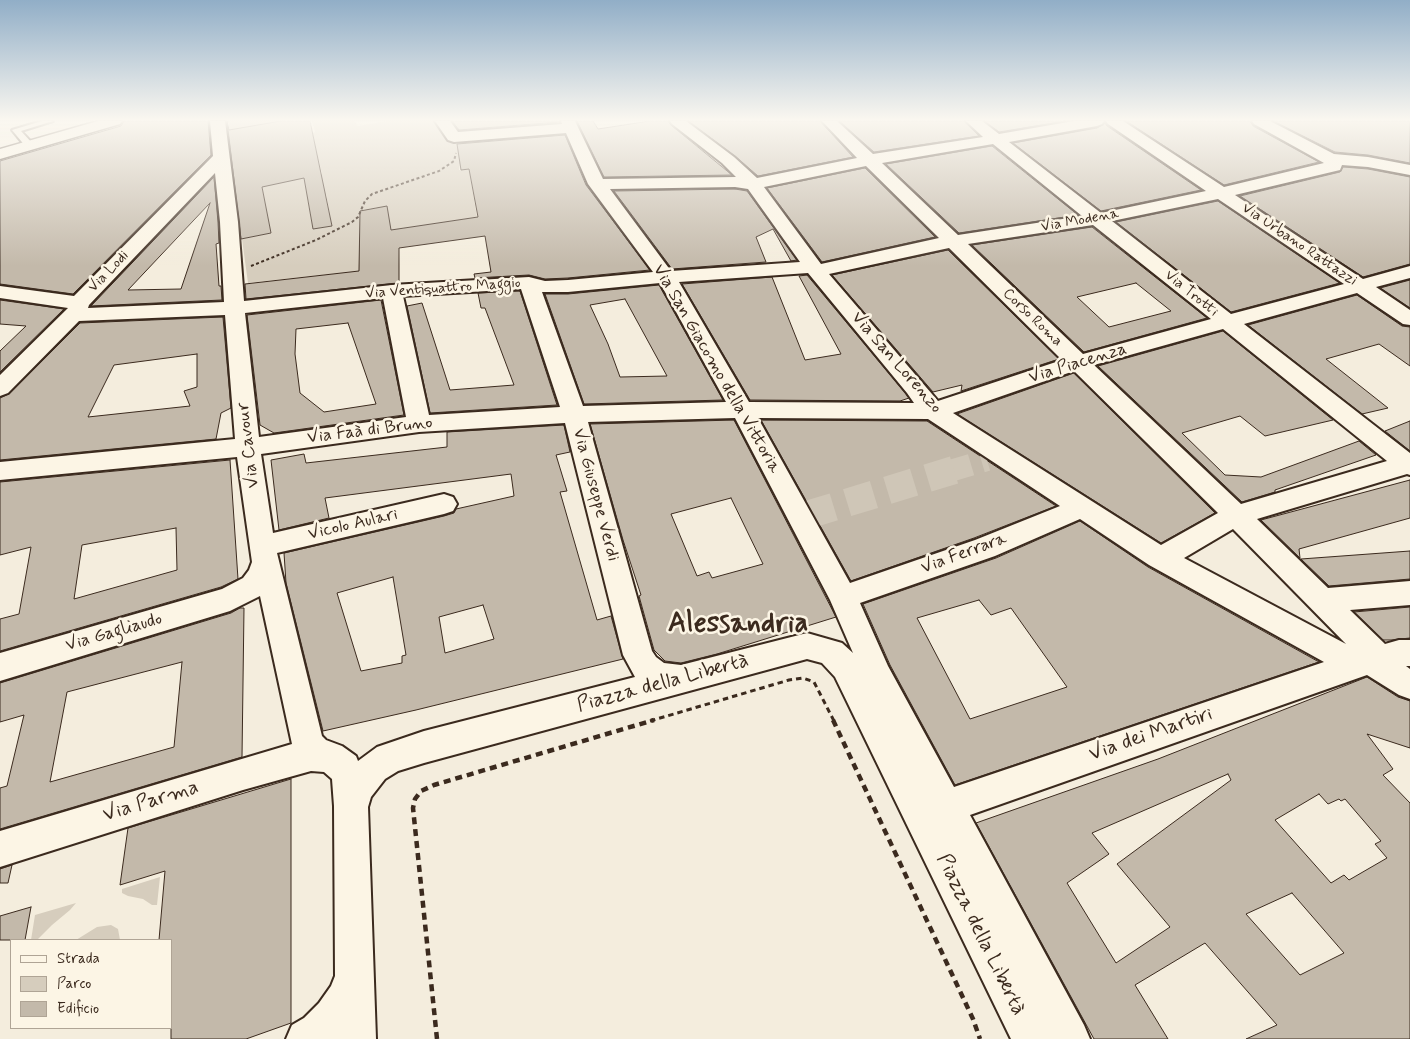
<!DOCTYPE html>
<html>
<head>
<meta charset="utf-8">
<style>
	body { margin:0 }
	#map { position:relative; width:1410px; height:1039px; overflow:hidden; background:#f4eddd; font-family:Mynerve,sans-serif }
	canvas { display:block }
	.legend { position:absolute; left:10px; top:939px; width:162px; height:90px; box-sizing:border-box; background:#fcf5e5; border:1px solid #afa495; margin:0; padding:6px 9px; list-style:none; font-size:15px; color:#3b2a1e }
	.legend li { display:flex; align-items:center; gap:10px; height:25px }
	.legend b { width:25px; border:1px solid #afa495 }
</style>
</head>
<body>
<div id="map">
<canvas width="1410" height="1039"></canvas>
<ul class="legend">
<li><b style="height:6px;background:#fcf5e5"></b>Strada</li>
<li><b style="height:14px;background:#d6cdbd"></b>Parco</li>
<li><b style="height:14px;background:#c3b9aa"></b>Edificio</li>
</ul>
</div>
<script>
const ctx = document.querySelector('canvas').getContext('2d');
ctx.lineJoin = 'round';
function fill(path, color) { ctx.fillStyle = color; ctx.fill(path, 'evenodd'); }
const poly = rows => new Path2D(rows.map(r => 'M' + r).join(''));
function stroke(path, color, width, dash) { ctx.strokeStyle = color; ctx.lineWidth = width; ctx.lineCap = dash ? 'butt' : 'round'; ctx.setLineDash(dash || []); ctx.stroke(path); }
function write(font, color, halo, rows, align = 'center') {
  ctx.font = font + ' Mynerve,sans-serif'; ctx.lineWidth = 5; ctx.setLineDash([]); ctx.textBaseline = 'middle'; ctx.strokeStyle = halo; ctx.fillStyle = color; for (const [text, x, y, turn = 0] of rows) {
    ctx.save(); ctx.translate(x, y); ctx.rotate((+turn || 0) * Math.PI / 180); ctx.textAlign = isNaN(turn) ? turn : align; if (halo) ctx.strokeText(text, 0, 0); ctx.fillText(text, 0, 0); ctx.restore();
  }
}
fill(poly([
	[228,121,293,121,257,125,230,132],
	[312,121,355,121,357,126,387,121,436,121,453,144,457,144,460,163,459,170,469,169,477,217,391,230,387,206,362,210,365,220,360,221,359,271,248,283,242,239,271,233,262,187,322,174,312,133,315,132],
	[326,194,332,226,313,229,307,197],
	[160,877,157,905,152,905,143,899,128,896,122,893,122,889],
	[76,903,70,910,52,925,37,940,31,940,35,915],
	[111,925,118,929,120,940,76,940,97,927]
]), '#d6cdbd');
const building = poly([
	[124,121,208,121,211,155,73,294,0,284,0,161,121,126,124,121],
	[227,121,229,130,281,121,310,121,332,226,313,229,304,178,262,187,271,233,241,239,227,121],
	[452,121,559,121,559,122,459,130,452,121],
	[577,121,593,121,598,129,650,121,668,121,671,125,732,175,604,177,577,121],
	[688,121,820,121,853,157,758,176,735,156,688,121],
	[839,121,964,121,979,136,874,152,839,121],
	[984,121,1066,121,999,132,984,121],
	[1126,121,1250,121,1253,126,1319,162,1224,185,1126,121],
	[1273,121,1410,121,1410,163,1368,155,1335,152,1273,121],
	[1105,123,1107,126,1201,190,1101,211,1013,143,1097,128,1105,123],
	[565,135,586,185,650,270,568,278,545,279,529,275,475,278,474,274,491,272,485,236,399,248,399,283,246,299,245,284,359,271,360,211,387,206,391,230,478,217,469,169,461,170,457,144,565,135],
	[992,146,1078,215,959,233,886,164,992,146],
	[1343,167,1368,169,1410,177,1410,264,1363,277,1240,196,1340,172,1343,167],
	[865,168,935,237,822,262,767,188,865,168],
	[214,177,218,222,219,243,216,244,219,286,221,286,222,300,91,306,214,177],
	[210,203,181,289,128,290,210,203],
	[735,189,747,191,797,260,791,261,773,229,756,237,766,262,672,269,614,191,735,189],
	[1218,201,1340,283,1231,312,1116,222,1218,201],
	[1092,227,1207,318,1084,352,972,245,1092,227],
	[1136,283,1171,311,1109,327,1077,297,1136,283],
	[948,250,1059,359,961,391,962,385,933,392,832,275,948,250],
	[807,275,906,394,909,398,900,401,750,400,682,284,772,277,805,360,841,354,799,276,807,275],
	[1410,280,1410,308,1380,288,1410,280],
	[659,285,723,400,584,404,545,294,568,294,659,285],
	[625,299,667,376,620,377,608,344,590,305,625,299],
	[520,291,557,405,430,413,407,306,422,303,450,390,514,385,485,308,481,308,478,293,520,291],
	[1357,295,1402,326,1410,327,1410,366,1379,344,1326,359,1388,408,1362,414,1248,325,1357,295],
	[0,300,64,309,0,372,0,351,26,326,0,324,0,300],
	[381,300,404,415,274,433,260,425,247,315,381,300],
	[348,323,376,404,324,412,300,393,295,354,296,329,348,323],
	[223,317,231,408,221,413,216,439,0,460,0,398,9,394,80,323,223,317],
	[197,354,197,387,184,391,190,406,88,417,114,365,197,354],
	[1223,331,1333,420,1265,436,1240,416,1182,433,1225,475,1261,477,1359,441,1376,455,1275,490,1275,492,1242,502,1098,366,1223,331],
	[1074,373,1215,513,1161,543,957,414,1074,373],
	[734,420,836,617,717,654,681,663,665,661,654,650,639,596,641,595,623,540,590,424,734,420],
	[731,498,763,564,712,578,709,572,697,576,671,514,731,498],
	[761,420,927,421,1056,506,974,538,851,581,761,420],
	[1410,421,1410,451,1385,431,1410,421],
	[564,425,570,452,556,455,567,491,560,492,597,620,611,616,623,659,416,710,323,731,286,583,284,553,444,516,454,513,456,509,514,496,511,474,325,498,329,518,279,530,271,460,304,454,306,463,447,447,447,432,564,425],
	[393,577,406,655,402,656,402,663,361,671,337,593,393,577],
	[483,605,494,639,445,653,439,617,483,605],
	[230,460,238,579,221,587,0,651,0,619,19,614,31,547,0,555,0,482,230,460],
	[176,528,177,570,74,599,82,545,176,528],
	[1410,480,1410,518,1299,549,1300,558,1261,520,1410,480],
	[1080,521,1148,567,1319,662,955,785,890,665,863,604,996,558,1080,521],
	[979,600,991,615,1011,608,1067,687,970,719,917,618,979,600],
	[1410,551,1410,579,1329,586,1301,559,1410,551],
	[1410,607,1410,638,1391,640,1383,640,1354,612,1410,607],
	[240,608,244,608,242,757,0,829,0,788,7,786,24,715,0,722,0,683,231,613,240,608],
	[182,662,174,747,50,782,67,692,182,662],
	[1367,677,1398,697,1410,701,1410,748,1367,734,1393,769,1383,775,1410,803,1410,1039,1246,1039,1277,1025,1205,943,1135,985,1168,1039,1094,1039,976,823,1158,759,1367,677],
	[1228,774,1231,780,1117,864,1170,927,1116,963,1067,883,1109,854,1092,833,1228,774],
	[1319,794,1328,804,1339,799,1341,801,1345,799,1381,841,1375,844,1387,858,1349,880,1344,875,1331,883,1275,820,1319,794],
	[1292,893,1344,953,1300,975,1246,914,1292,893],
	[291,779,291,1023,246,1039,171,1039,171,940,159,940,165,871,120,885,128,828,291,779],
	[12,865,8,883,0,883,0,869,12,865],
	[31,907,25,940,0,940,0,916,31,907]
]);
fill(building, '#c3b9aa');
stroke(building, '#3b2a1e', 1);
stroke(poly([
	[950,471,987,460]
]), '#cfc6b7', 22, [22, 11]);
stroke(poly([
	[807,515,954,470]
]), '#cfc6b7', 28, [28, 14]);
const lane = poly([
	[42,121,53,121,21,131,32,143,32,147,26,147,12,130,42,121]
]);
const street = poly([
	[210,121,225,121,238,222,244,301,392,285,529,277,545,281,568,280,653,272,588,184,566,133,454,142,448,140,435,121,450,121,458,132,562,124,561,121,575,121,603,179,736,177,722,163,672,124,670,121,686,121,734,157,757,178,857,158,822,121,837,121,873,154,983,137,966,121,982,121,999,134,1074,121,1104,121,1102,124,1097,126,1009,142,1101,213,1206,191,1108,124,1106,121,1123,121,1224,187,1324,163,1254,124,1252,121,1270,121,1334,154,1368,157,1410,165,1410,175,1368,167,1342,165,1340,170,1235,195,1363,279,1410,266,1410,278,1376,287,1410,310,1410,325,1403,324,1357,293,1244,324,1410,453,1410,475,1407,474,1257,519,1328,588,1410,581,1410,605,1350,610,1385,644,1399,640,1410,640,1410,666,1406,666,1410,669,1410,699,1399,695,1367,675,970,815,1084,1025,1090,1039,1011,1039,835,677,822,663,807,659,424,763,398,771,385,779,371,797,368,807,376,1039,286,1039,292,1025,304,1018,319,1003,331,986,335,976,334,806,332,779,324,772,311,771,243,790,0,867,0,831,292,744,260,596,230,611,0,681,0,653,222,589,243,578,249,570,252,562,237,457,0,480,0,462,235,439,225,315,79,321,8,393,0,396,0,375,68,308,0,298,0,286,74,296,213,156,210,121],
	[993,144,1082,216,958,235,882,163,993,144],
	[866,166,939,238,821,264,764,187,866,166],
	[215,173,220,222,224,302,88,308,89,305,215,173],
	[735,187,748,189,800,262,671,271,610,189,735,187],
	[1218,199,1344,284,1231,314,1112,221,1218,199],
	[1093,225,1211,319,1083,354,968,244,1093,225],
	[949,248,1062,360,938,401,829,274,949,248],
	[808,273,907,393,914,403,749,402,679,282,808,273],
	[660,283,726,402,583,406,542,292,568,292,660,283],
	[521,289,560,407,429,415,403,296,521,289],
	[383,298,406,417,259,437,245,313,383,298],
	[1223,329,1387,461,1241,504,1094,365,1223,329],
	[1074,371,1218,513,1161,545,953,413,1074,371],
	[735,418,830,600,853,653,842,643,807,633,681,665,664,663,656,657,652,651,588,422,735,418],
	[758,418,928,419,1060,506,975,540,850,583,758,418],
	[565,423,623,655,635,677,424,731,377,747,358,761,356,756,342,746,326,740,322,736,277,553,444,514,453,511,457,504,453,497,444,494,273,533,261,454,419,432,565,423],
	[1080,519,1149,565,1324,662,954,787,888,666,860,603,995,556,1080,519],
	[1233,529,1346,644,1184,558,1233,529]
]);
const secondary = poly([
	[98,121,122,121,120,124,0,159,0,149,98,121]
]);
stroke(lane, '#3b2a1e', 4);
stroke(street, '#3b2a1e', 4);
stroke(secondary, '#3b2a1e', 3);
stroke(poly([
	[251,266,316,240,352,222,358,217,365,201,372,194,439,171,454,161,456,153]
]), '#3b2a1e', 2, [3, 2.5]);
stroke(poly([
	[650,721,789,680,803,678,814,682,834,721]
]), '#3b2a1e', 3, [5.5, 4]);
stroke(poly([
	[833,720,973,1019,980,1039],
	[437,1039,413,808,415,799,421,791,434,785,654,720]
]), '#3b2a1e', 4.5, [7, 5]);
fill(lane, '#fcf5e5');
fill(street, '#fcf5e5');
fill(secondary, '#fcf5e5');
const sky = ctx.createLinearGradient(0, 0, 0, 266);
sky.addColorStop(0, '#91aec7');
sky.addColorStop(0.45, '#faf7f0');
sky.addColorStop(1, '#faf7f000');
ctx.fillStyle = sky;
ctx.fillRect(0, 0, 1410, 266);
write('15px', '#3b2a1e', '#fcf5e5', [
	["Via Modena",1080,221,-10],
	["Via Urbano Rattazzi",1299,245,34],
	["Via Lodi",109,272,-46],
	["Via Ventiquattro Maggio",443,289,-4],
	["Via Trotti",1191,294,39],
	["Corso Roma",1032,318,44]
]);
write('18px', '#3b2a1e', '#fcf5e5', [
	["Via San Lorenzo",896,363,49],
	["Via Piacenza",1078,364,-17],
	["Via San Giacomo della Vittoria",716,369,60],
	["Via Faà di Bruno",370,431,-7],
	["Via Cavour",249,445,-97],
	["Via Giuseppe Verdi",595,495,75],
	["Vicolo Aulari",353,525,-13],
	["Via Ferrara",964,554,-20],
	["Via Gagliaudo",114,633,-16]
]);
write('21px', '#3b2a1e', '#fcf5e5', [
	["Piazza della Libertà",663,684,-15],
	["Via dei Martiri",1151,735,-19],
	["Via Parma",151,802,-17],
	["Piazza della Libertà",980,935,64]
]);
write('bold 28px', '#3b2a1e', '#fcf5e5', [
	["Alessandria",738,625]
]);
</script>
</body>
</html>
